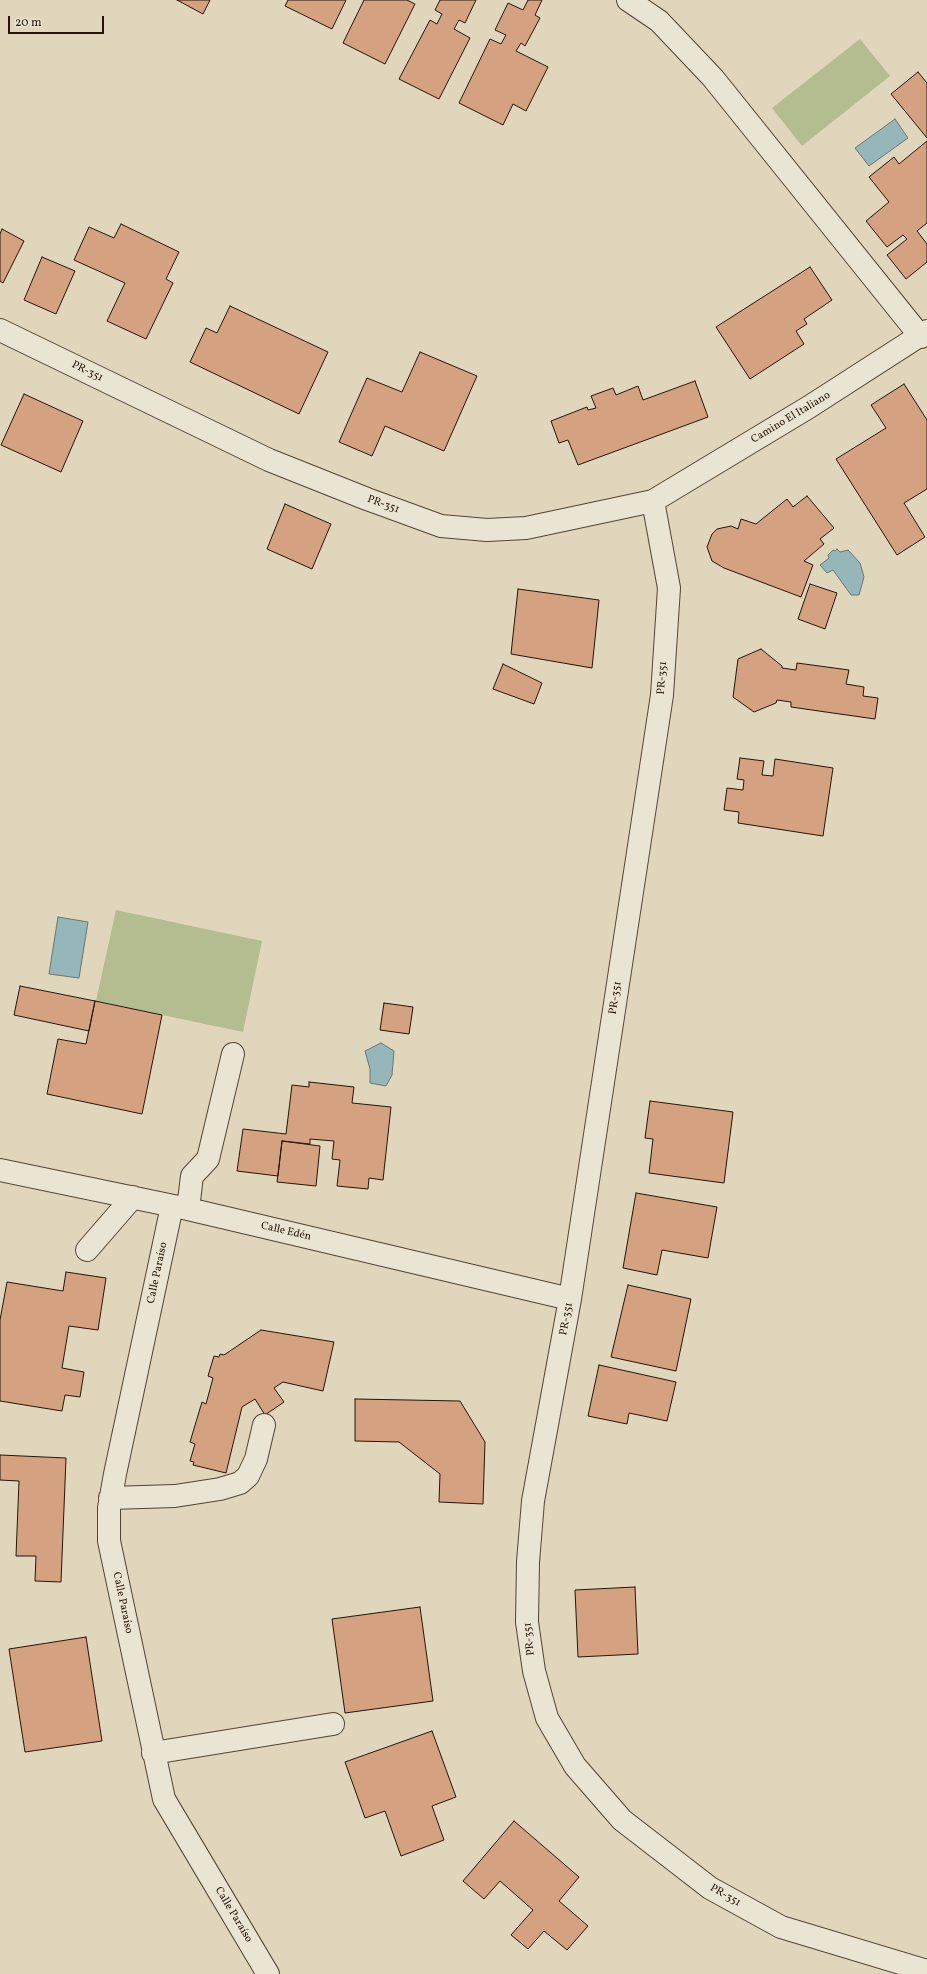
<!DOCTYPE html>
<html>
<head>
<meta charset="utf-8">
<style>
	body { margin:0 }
	#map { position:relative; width:927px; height:1974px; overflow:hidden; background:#dfd6bb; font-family:Vollkorn,serif }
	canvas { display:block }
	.scale { position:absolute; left:8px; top:16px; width:96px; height:18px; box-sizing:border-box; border:2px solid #261407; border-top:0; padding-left:5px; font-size:12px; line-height:14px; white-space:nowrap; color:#261407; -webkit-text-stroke:3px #eae4d3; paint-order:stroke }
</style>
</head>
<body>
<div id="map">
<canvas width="927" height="1974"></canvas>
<div class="scale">20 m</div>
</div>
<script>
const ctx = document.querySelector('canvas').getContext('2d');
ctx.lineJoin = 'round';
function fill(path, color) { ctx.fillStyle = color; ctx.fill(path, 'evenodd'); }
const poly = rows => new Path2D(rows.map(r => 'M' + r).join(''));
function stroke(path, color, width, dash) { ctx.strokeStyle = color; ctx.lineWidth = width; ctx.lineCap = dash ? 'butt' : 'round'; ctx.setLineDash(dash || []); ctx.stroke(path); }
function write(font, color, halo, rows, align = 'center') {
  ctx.font = font + ' Vollkorn,serif'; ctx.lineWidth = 3.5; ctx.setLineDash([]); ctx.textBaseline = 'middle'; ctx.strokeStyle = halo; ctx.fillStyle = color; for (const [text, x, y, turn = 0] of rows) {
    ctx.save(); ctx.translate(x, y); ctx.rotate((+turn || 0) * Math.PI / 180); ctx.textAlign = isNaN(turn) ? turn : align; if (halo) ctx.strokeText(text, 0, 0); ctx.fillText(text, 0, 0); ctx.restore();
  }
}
fill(poly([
	[860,39,890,76,802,146,772,108],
	[116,910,262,941,243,1032,96,1001]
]), '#b4bd8f');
const water = poly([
	[895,119,908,138,869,166,855,148,895,119],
	[837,549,840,552,848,550,860,563,864,577,859,595,851,595,833,570,827,573,820,565,829,558,828,555,833,550,835,551,837,549],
	[58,917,88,922,79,978,49,974,58,917],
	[381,1043,394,1051,392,1075,386,1086,370,1083,370,1069,365,1051,381,1043]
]);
fill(water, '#96b7b9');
stroke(water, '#697672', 1);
const building = poly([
	[177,0,210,0,203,14,177,0],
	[288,0,346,0,332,29,285,6,288,0],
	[364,0,407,0,415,4,385,64,343,43,364,0],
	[440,0,476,0,465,23,459,20,454,29,470,38,439,99,399,79,430,20,437,24,442,14,435,10,440,0],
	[528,0,542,0,535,15,540,18,525,46,521,43,516,51,548,67,526,111,513,104,503,125,459,103,490,39,501,44,506,35,495,30,508,3,523,10,528,0],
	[918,72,927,83,927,138,891,94,918,72],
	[927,141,927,223,917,231,927,244,927,262,906,279,887,255,907,239,903,235,887,247,866,221,889,202,869,177,894,157,899,164,927,141],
	[121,224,179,252,166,279,173,283,146,339,107,321,125,283,74,260,89,227,114,238,121,224],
	[2,229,24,241,3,283,0,281,0,234,2,229],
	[42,257,75,271,56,314,24,300,42,257],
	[810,267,832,300,804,319,807,324,796,331,804,344,750,379,716,327,810,267],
	[230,306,328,352,299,414,190,362,206,328,217,333,230,306],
	[420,352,477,376,444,451,385,426,372,456,339,442,367,378,402,392,420,352],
	[695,381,708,417,578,465,568,440,559,443,551,421,587,407,588,410,596,408,591,396,613,388,616,395,638,386,643,400,695,381],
	[904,384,927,420,927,489,904,503,925,537,897,555,836,459,886,428,871,405,904,384],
	[24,394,83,421,61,472,1,445,24,394],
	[807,496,834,528,820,539,824,544,804,561,813,565,801,597,724,568,712,561,707,547,712,534,717,529,731,526,738,529,741,519,756,524,787,499,793,507,807,496],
	[285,504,331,524,312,569,267,549,285,504],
	[810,584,837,593,825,629,798,619,810,584],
	[518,589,599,600,592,668,511,654,518,589],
	[761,649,782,666,782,668,796,670,797,663,849,670,846,684,864,687,863,696,878,698,875,719,791,707,791,702,777,700,776,703,754,712,733,697,738,659,761,649],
	[503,664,542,683,534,704,493,689,503,664],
	[740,758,764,761,762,775,773,776,775,759,833,768,823,836,738,823,739,812,724,810,727,788,743,790,744,780,737,779,740,758],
	[20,986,95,1001,89,1031,14,1015,20,986],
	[95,1001,162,1015,142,1114,47,1094,58,1039,86,1044,95,1001],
	[384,1003,413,1007,409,1034,380,1030,384,1003],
	[309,1082,354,1087,352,1103,391,1107,383,1180,369,1178,368,1189,337,1186,340,1160,332,1159,334,1141,310,1139,310,1144,282,1141,278,1176,237,1171,243,1129,286,1134,292,1085,309,1087,309,1082],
	[650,1101,733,1112,724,1183,649,1173,653,1139,645,1138,650,1101],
	[282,1141,320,1146,316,1186,277,1182,282,1141],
	[636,1193,717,1207,708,1258,662,1250,657,1275,623,1268,636,1193],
	[66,1272,106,1278,98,1330,69,1326,62,1368,84,1372,80,1397,65,1395,62,1411,0,1401,0,1320,7,1282,63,1291,66,1272],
	[628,1285,691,1299,676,1371,611,1357,628,1285],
	[261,1330,334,1342,323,1391,283,1382,274,1388,284,1402,265,1415,255,1399,242,1407,226,1473,193,1465,194,1462,190,1461,195,1444,190,1442,202,1402,206,1404,213,1378,208,1376,214,1356,219,1357,220,1354,224,1355,261,1330],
	[599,1365,676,1382,667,1421,629,1413,627,1424,588,1416,599,1365],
	[355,1399,460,1401,485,1442,483,1504,439,1502,440,1474,399,1442,355,1441,355,1399],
	[0,1455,66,1458,61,1582,35,1581,36,1556,16,1556,19,1481,0,1480,0,1455],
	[635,1587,638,1654,578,1657,575,1590,635,1587],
	[420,1607,433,1701,345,1713,332,1619,420,1607],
	[86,1637,102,1741,25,1752,9,1649,86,1637],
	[432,1731,456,1797,432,1806,444,1840,401,1856,385,1811,365,1818,345,1762,432,1731],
	[514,1821,579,1877,559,1901,588,1926,567,1950,544,1931,528,1949,511,1935,533,1910,500,1881,484,1899,463,1881,514,1821]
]);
fill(building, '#d4a281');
stroke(building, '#261407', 1);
const minor = poly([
	[628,0,659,21,713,78,921,337],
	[0,330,269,460,367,499,441,526,487,530,526,528,653,501,809,407,927,331],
	[653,501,669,588,662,695,570,1299,533,1501,528,1562,527,1622,534,1671,547,1718,575,1766,622,1820,710,1888,781,1927,927,1971],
	[0,1170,188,1209,570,1299],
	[172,1206,115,1474,109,1508,109,1541,164,1799,268,1974],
	[188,1209,192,1176,208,1159,233,1054],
	[87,1250,133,1197],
	[110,1498,175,1496,220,1489,240,1483,248,1476,256,1459,264,1425],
	[153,1753,333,1724]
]);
stroke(minor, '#544434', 24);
stroke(minor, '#eae4d3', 22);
write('11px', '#261407', '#eae4d3', [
	["PR-351",87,372,26],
	["Camino El Italiano",791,418,-31],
	["PR-351",383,505,20],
	["PR-351",663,678,-86],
	["PR-351",616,998,-81],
	["Calle Edén",286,1232,13],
	["Calle Paraíso",158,1273,-78],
	["PR-351",567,1319,-80],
	["Calle Paraíso",122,1603,78],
	["PR-351",530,1639,-96],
	["PR-351",725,1896,30],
	["Calle Paraíso",233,1915,59]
]);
</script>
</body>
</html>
